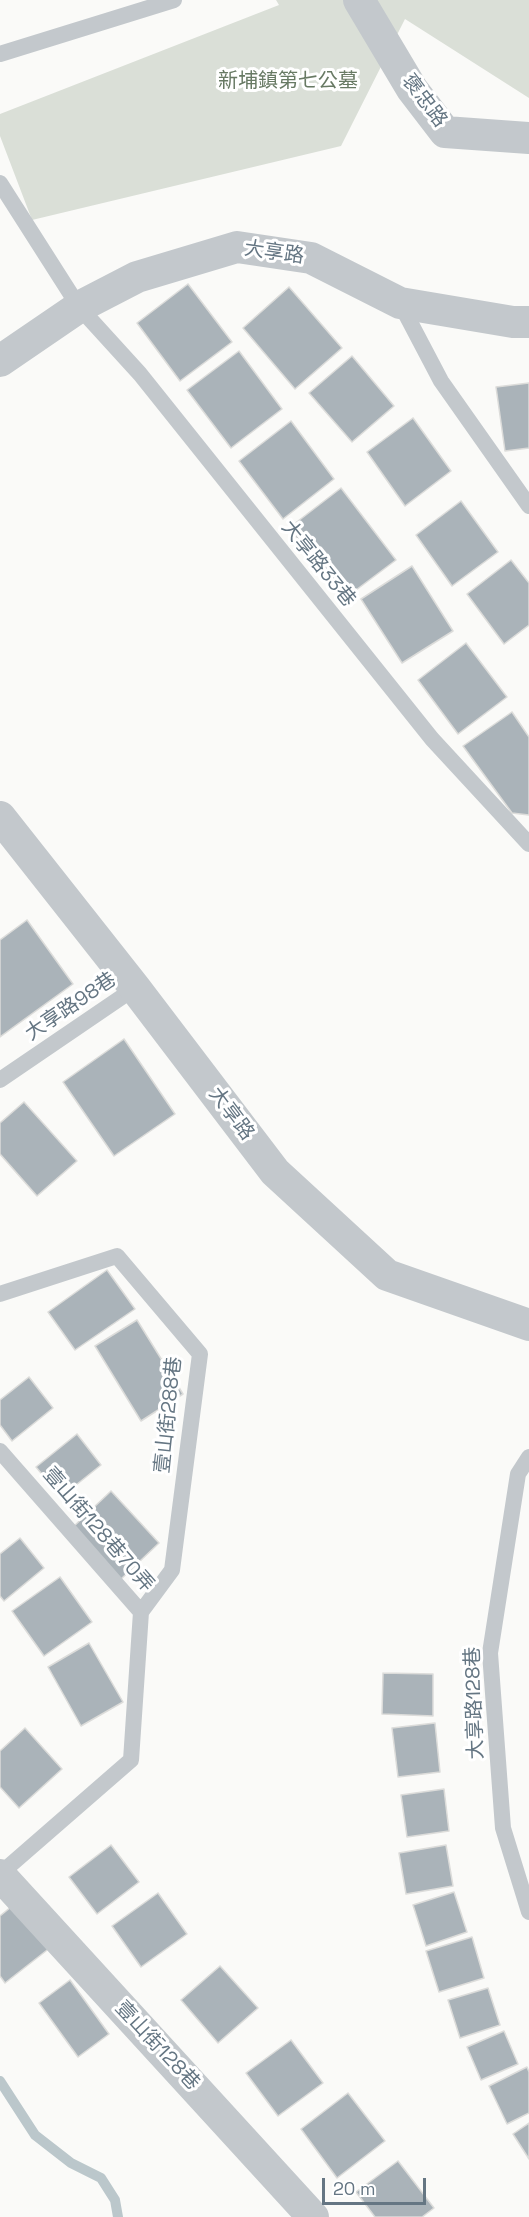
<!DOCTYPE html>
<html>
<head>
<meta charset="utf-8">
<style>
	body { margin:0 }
	#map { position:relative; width:529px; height:2217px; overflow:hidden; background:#fafaf8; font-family:"Space Grotesk",sans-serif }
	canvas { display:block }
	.scale { position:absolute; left:322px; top:2178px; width:104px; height:27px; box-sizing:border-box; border:3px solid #657683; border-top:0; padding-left:8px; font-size:18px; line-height:21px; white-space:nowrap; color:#657683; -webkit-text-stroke:4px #fff; paint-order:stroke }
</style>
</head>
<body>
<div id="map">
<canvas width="529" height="2217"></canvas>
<div class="scale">20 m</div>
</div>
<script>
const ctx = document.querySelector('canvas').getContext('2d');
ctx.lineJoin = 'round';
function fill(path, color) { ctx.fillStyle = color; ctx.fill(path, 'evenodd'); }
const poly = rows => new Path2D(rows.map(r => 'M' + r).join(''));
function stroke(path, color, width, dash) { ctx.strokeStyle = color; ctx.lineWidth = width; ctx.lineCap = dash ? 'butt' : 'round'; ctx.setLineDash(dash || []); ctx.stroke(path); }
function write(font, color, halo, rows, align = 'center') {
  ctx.font = font + ' "Space Grotesk","Noto Sans TC",sans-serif'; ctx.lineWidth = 6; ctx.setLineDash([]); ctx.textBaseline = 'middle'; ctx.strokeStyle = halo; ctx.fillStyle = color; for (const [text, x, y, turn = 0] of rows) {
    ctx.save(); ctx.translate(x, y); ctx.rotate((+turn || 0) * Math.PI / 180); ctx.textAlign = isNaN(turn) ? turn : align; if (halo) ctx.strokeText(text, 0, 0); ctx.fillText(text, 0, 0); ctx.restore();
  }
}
fill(poly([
	[276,0,529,0,529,98,405,19,341,146,32,220,0,136,0,114,279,5]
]), '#dadfd7');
stroke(poly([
	[0,2081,35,2135,71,2163,101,2178,115,2200,118,2217]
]), '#bbc7cb', 10);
const building = poly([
	[188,284,232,342,180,381,137,323,188,284],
	[289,287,342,348,295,389,243,328,289,287],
	[239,351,282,409,231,448,187,390,239,351],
	[352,356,394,406,352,442,309,393,352,356],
	[529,383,529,448,505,451,496,387,529,383],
	[413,418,451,471,405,506,367,452,413,418],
	[291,421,334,479,283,519,239,461,291,421],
	[341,488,396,560,344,599,289,528,341,488],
	[461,501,498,552,452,586,416,535,461,501],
	[511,560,529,583,529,625,504,644,467,594,511,560],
	[412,566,453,631,402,663,361,599,412,566],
	[466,643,507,697,458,734,418,680,466,643],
	[512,712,529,737,529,815,512,813,463,746,512,712],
	[27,920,73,984,0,1037,0,940,27,920],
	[124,1039,175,1114,114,1156,63,1082,124,1039],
	[24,1102,77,1161,37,1196,0,1154,0,1123,24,1102],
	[107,1270,135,1309,75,1350,48,1312,107,1270],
	[137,1320,183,1394,141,1421,95,1346,137,1320],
	[29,1377,53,1408,12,1441,0,1425,0,1400,29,1377],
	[77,1434,101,1465,61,1497,36,1467,77,1434],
	[111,1491,159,1543,120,1580,72,1528,111,1491],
	[20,1538,44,1568,4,1601,0,1596,0,1554,20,1538],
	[60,1577,92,1622,44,1656,12,1611,60,1577],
	[89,1643,123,1702,81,1726,48,1667,89,1643],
	[383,1673,433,1674,433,1716,382,1714,383,1673],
	[435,1723,440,1772,398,1777,392,1728,435,1723],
	[25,1728,62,1769,19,1808,0,1787,0,1751,25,1728],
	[444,1789,449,1831,407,1837,401,1795,444,1789],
	[111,1845,139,1882,97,1914,69,1877,111,1845],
	[446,1845,453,1886,406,1894,399,1853,446,1845],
	[454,1892,467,1932,426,1946,413,1905,454,1892],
	[158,1893,187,1934,141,1967,112,1926,158,1893],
	[17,1902,51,1947,5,1983,0,1976,0,1916,17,1902],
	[472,1937,484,1978,439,1992,426,1951,472,1937],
	[220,1966,258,2008,218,2043,181,2000,220,1966],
	[70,1980,109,2034,78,2057,39,2003,70,1980],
	[488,1988,500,2025,460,2038,448,2000,488,1988],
	[504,2031,518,2064,481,2080,467,2047,504,2031],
	[291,2040,323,2083,278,2116,246,2073,291,2040],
	[527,2067,529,2072,529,2113,507,2124,489,2086,527,2067],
	[348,2093,385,2141,337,2178,301,2129,348,2093],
	[529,2123,529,2159,513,2134,529,2123],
	[398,2161,434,2208,422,2217,375,2217,356,2192,398,2161]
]);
fill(building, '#aab3b9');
stroke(building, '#dcdcda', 1.5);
stroke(poly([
	[0,54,174,0],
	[0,183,79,307,140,374,432,739,529,844],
	[400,303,441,381,529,506],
	[0,1080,135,988],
	[0,1294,117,1256,200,1354,172,1570,141,1612],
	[0,1451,141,1612,131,1760,0,1874],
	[529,1457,518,1474,490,1653,503,1828,529,1912]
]), '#c3c8cc', 16);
stroke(poly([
	[359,0,412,89,445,132,529,138],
	[0,361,79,307,137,277,237,247,311,258,400,303,513,322,529,322],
	[0,817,135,988,275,1172,387,1275,529,1325],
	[0,1875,313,2217]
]), '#c3c8cc', 32);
write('20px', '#687a64', '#fff', [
	["新埔鎮第七公墓",288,82]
]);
write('20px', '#657683', '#fff', [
	["褒忠路",424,101,53],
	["大享路",274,253,8],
	["大享路33巷",318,564,51],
	["大享路98巷",71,1007,-34],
	["大享路",231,1114,53],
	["壹山街288巷",169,1415,-84],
	["壹山街128巷70弄",98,1530,49],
	["大享路128巷",475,1703,-92],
	["壹山街128巷",157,2046,47]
]);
</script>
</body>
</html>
